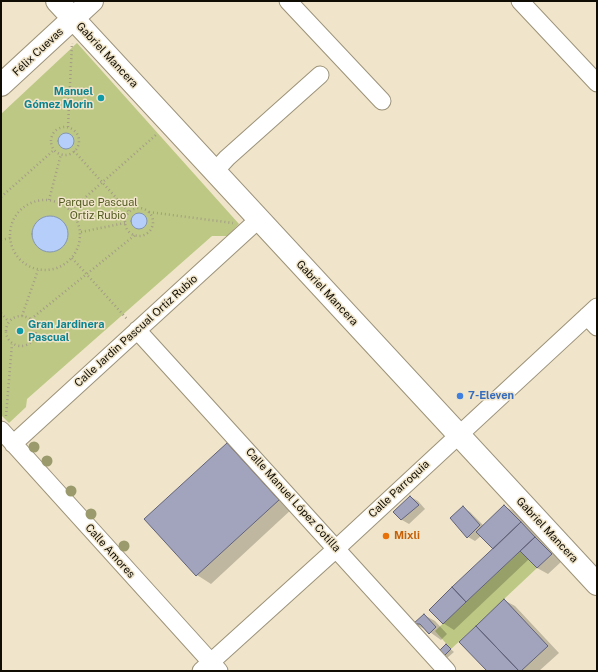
<!DOCTYPE html>
<html>
<head>
<meta charset="utf-8">
<style>
	body { margin:0 }
	#map { position:relative; width:598px; height:672px; overflow:hidden; background:#f0e5ca; font-family:"Public Sans",sans-serif }
	canvas { display:block }
	.frame { position:absolute; inset:0; border:2px solid #100d05; pointer-events:none }
</style>
</head>
<body>
<div id="map">
<canvas width="598" height="672"></canvas>
<div class="frame"></div>
</div>
<script>
const ctx = document.querySelector('canvas').getContext('2d');
ctx.lineJoin = 'round';
function fill(path, color) { ctx.fillStyle = color; ctx.fill(path, 'evenodd'); }
const poly = rows => new Path2D(rows.map(r => 'M' + r).join(''));
function stroke(path, color, width, dash) { ctx.strokeStyle = color; ctx.lineWidth = width; ctx.lineCap = dash ? 'butt' : 'round'; ctx.setLineDash(dash || []); ctx.stroke(path); }
function write(font, color, halo, rows, align = 'center') {
  ctx.font = font + ' "Public Sans",sans-serif'; ctx.lineWidth = 3; ctx.setLineDash([]); ctx.textBaseline = 'middle'; ctx.strokeStyle = halo; ctx.fillStyle = color; for (const [text, x, y, turn = 0] of rows) {
    ctx.save(); ctx.translate(x, y); ctx.rotate((+turn || 0) * Math.PI / 180); ctx.textAlign = isNaN(turn) ? turn : align; if (halo) ctx.strokeText(text, 0, 0); ctx.fillText(text, 0, 0); ctx.restore();
  }
}
fill(poly([
	[77,43,239,224,227,236,212,236,27,399,26,407,9,423,1,415,1,114],
	[520,551,537,568,504,599,548,646,521,671,519,671,476,626,451,649,435,631]
]), '#bcc883');
const water = poly([
	'58 141a8 8 0 1 1 16 0a8 8 0 1 1-16 0Z',
	'131 221a8 8 0 1 1 16 0a8 8 0 1 1-16 0Z',
	'32 234a18 18 0 1 1 36 0a18 18 0 1 1-36 0Z'
]);
fill(water, '#b6cffa');
stroke(water, '#8495b0', 1);
fill(poly([
	[227,444,242,452,293,508,211,584,197,575,146,519],
	[411,497,418,501,425,509,409,524,402,520,395,512],
	[504,506,515,512,562,561,548,574,537,568,529,559,454,630,443,623,494,549,481,536,475,541,468,537,463,508,470,512,484,526],
	[504,600,515,606,559,653,539,671,488,671],
	[424,615,435,621,447,634,441,640,427,630,414,624],
	[446,645,454,652,447,658,443,656]
]), '#0003');
const building = poly([
	[227,443,279,500,196,576,144,519,227,443],
	[410,496,419,505,401,520,393,512,410,496],
	[504,505,521,522,493,549,476,532,504,505],
	[463,506,480,525,467,538,450,518,463,506],
	[521,522,535,537,466,602,452,587,521,522],
	[535,537,552,554,537,568,520,551,535,537],
	[452,587,466,602,443,624,429,610,452,587],
	[504,599,548,646,521,671,519,671,476,626,504,599],
	[424,614,436,627,429,634,420,624,413,624,424,614],
	[476,626,519,671,487,671,459,642,476,626],
	[446,644,451,649,443,657,438,652,446,644]
]);
fill(building, '#a2a3bd');
stroke(building, '#616279', 1);
const street = poly([
	[288,1,382,101],
	[520,1,597,83],
	[215,171,227,158,320,75],
	[587,316,597,327],
	[137,330,447,671],
	[1,430,219,671],
	[13,444,259,219],
	[201,671,337,548,597,307]
]);
const primary = poly([
	[57,1,597,584],
	[1,85,92,1]
]);
stroke(street, '#9c9279', 19);
stroke(primary, '#9c9279', 24);
stroke(poly([
	'51 141a14 14 0 1 1 28 0a14 14 0 1 1-28 0Z',
	[68,127,72,43],
	[74,151,129,212],
	[1,197,54,150],
	'10 235a35 35 0 1 1 70 0a35 35 0 1 1-70 0Z',
	[49,200,61,154],
	'125 222a14 14 0 1 1 28 0a14 14 0 1 1-28 0Z',
	[71,210,157,134],
	[149,212,233,223],
	[81,232,125,223],
	[1,240,10,238],
	[72,258,127,319],
	[1,313,9,322],
	'6 331a15 15 0 1 1 30 0a15 15 0 1 1-30 0Z',
	[22,316,38,270],
	[31,319,135,235],
	[6,416,12,344]
]), '#a49c87', 2.5, [1, 3]);
stroke(street, '#fff', 17);
stroke(primary, '#fff', 22);
ctx.fillStyle = '#9a9a6d';
for (const [x, y] of [
	[34,447],
	[47,461],
	[71,491],
	[91,514],
	[124,546]
]) { ctx.beginPath(); ctx.arc(x, y, 5.5, 0, 2 * Math.PI); ctx.fill(); }
for (const [x, y, r, color] of [
	[101,98,4,"#0f9aa8"],
	[20,331,4,"#0f9aa8"],
	[460,396,4,"#3f7fe0"],
	[386,536,4,"#e8710a"]
]) { const dot = new Path2D(); dot.arc(x, y, r, 0, 2 * Math.PI); ctx.fillStyle = color; ctx.fill(dot); stroke(dot, '#f0e5ca', 1.5); }
write('11px', '#100d05', '#f0e5ca', [
	["Félix Cuevas",38,52,-43],
	["Gabriel Mancera",107,55,47],
	["Gabriel Mancera",327,293,47],
	["Calle Jardin Pascual Ortiz Rubio",136,331,-42],
	["Calle Parroquia",399,489,-43],
	["Calle Manuel López Cotilla",293,500,48],
	["Gabriel Mancera",547,530,47],
	["Calle Amores",110,551,48]
]);
write('bold 11px', '#0d838f', '#f0e5ca', [
	["Manuel",93,92],
	["Gómez Morin",93,105],
	["Gran Jardinera",28,325,"left"],
	["Pascual",28,338,"left"]
], 'right');
write('11px', '#545c21', '#f0e5ca', [
	["Parque Pascual",98,203],
	["Ortiz Rubio",98,216]
]);
write('bold 11px', '#366cbe', '#f0e5ca', [
	["7-Eleven",468,396]
], 'left');
write('bold 11px', '#c56008', '#f0e5ca', [
	["Mixli",394,536]
], 'left');
</script>
</body>
</html>
